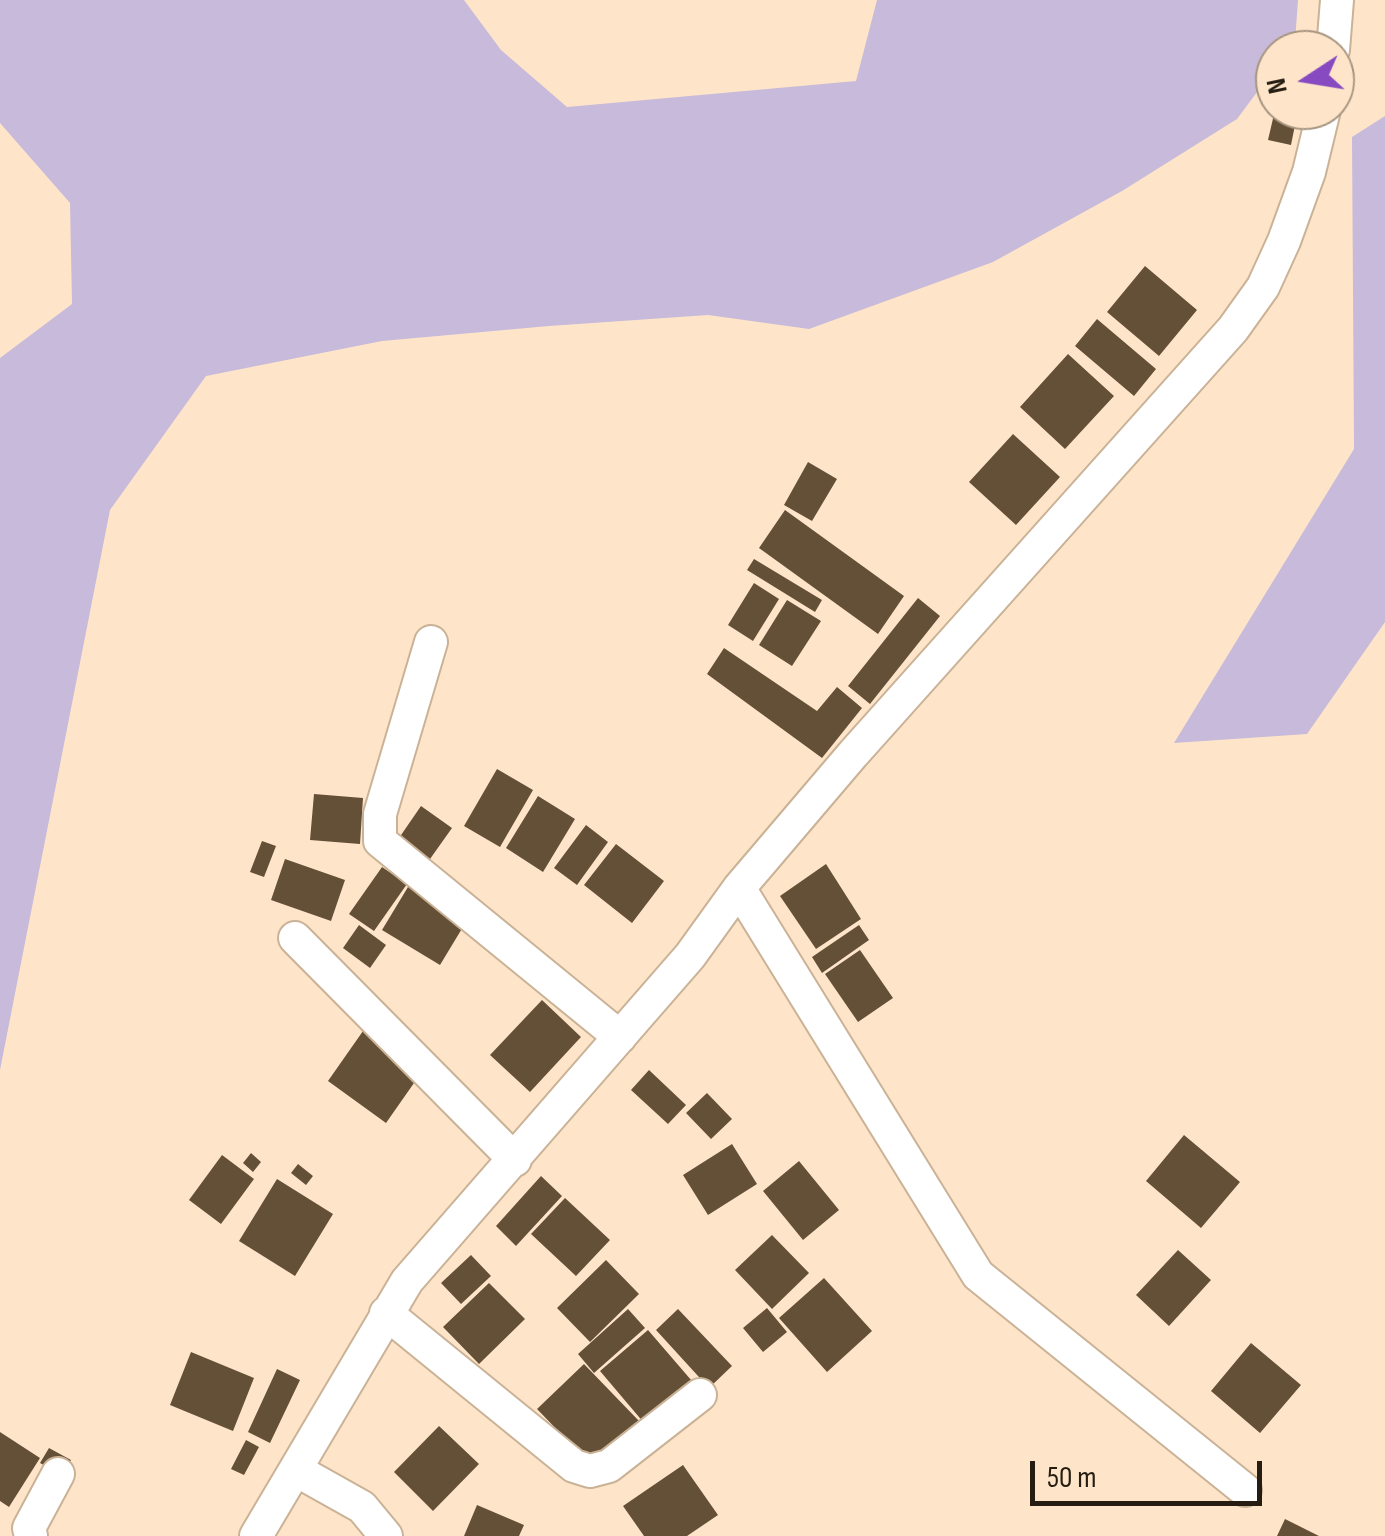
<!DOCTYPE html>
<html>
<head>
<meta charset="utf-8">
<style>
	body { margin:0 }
	#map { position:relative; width:1385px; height:1536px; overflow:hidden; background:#fee5c9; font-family:"Sofia Sans Condensed",sans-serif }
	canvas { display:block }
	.north { position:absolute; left:1255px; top:30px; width:100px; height:100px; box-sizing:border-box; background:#fee5c9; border:2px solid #a79580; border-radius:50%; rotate:258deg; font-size:28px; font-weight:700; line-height:40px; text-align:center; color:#251c12 }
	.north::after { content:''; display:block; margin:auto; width:35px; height:45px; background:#874ac0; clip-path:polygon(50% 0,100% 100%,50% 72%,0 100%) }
	.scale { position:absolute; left:1030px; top:1461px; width:232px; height:45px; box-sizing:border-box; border:5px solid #251c12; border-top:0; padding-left:12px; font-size:30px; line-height:35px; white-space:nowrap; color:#251c12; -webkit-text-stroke:8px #fee5c9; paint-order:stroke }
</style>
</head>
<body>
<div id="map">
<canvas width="1385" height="1536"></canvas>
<div class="north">N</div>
<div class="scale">50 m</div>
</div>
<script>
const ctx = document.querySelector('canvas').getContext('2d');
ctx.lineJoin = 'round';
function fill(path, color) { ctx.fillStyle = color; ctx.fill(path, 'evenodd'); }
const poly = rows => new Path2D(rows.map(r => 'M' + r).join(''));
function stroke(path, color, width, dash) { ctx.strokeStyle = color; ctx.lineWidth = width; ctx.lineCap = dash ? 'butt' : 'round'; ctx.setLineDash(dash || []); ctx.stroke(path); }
fill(poly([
	[0,0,464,0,501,50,567,107,856,81,877,0,1298,0,1295,42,1288,50,1275,50,1275,68,1237,119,1122,191,993,262,809,329,708,315,549,326,382,341,206,376,110,510,0,1070,0,358,72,304,70,203,0,123],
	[1385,116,1385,622,1307,734,1174,743,1354,449,1352,137]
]), '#c7bada');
fill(poly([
	[1275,110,1298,110,1291,145,1268,140],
	[1145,266,1197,310,1159,356,1107,312],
	[1097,319,1156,369,1134,396,1075,346],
	[1068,354,1114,396,1065,449,1020,407],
	[1013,434,1060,477,1016,525,969,482],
	[808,462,837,479,812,521,784,505],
	[785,510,904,596,878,634,759,548],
	[754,559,822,600,815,612,747,570],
	[754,583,779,599,753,641,728,625],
	[918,598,940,616,870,704,848,686],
	[787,600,821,621,792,666,759,645],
	[724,648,817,711,837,687,862,708,822,758,707,674],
	[497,769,533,790,500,847,464,826],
	[314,794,363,798,360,844,310,840],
	[538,796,575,819,543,872,506,848],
	[421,806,452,828,430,859,399,838],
	[586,825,608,842,577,885,554,868],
	[262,841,276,846,264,877,250,872],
	[616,844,664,881,632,923,584,885],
	[285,859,345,880,331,921,271,900],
	[826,864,861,919,816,949,780,896],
	[382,867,407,884,374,931,349,914],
	[411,882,469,917,440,965,382,930],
	[359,925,386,945,370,968,343,948],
	[859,925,869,940,822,973,812,957],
	[860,950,893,998,858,1022,825,974],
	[542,1000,581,1037,530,1092,490,1055],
	[363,1031,421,1073,386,1123,328,1081],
	[649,1070,686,1105,668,1124,631,1090],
	[707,1093,732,1119,711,1139,686,1113],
	[1184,1135,1240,1182,1201,1228,1146,1181],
	[732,1144,757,1184,708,1215,683,1175],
	[251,1153,261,1162,253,1172,243,1163],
	[222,1155,254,1179,221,1224,189,1200],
	[799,1161,839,1210,803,1240,763,1191],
	[298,1164,313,1176,306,1185,291,1173],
	[541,1176,562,1196,516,1246,496,1226],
	[277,1179,333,1214,295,1276,239,1241],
	[565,1198,610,1240,576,1276,531,1234],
	[772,1235,809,1273,772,1309,735,1270],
	[1178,1250,1211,1280,1169,1326,1136,1295],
	[471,1255,491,1276,461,1304,441,1283],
	[606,1260,639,1294,590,1342,557,1308],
	[824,1278,872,1331,827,1372,779,1318],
	[489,1283,525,1319,479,1364,443,1327],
	[767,1308,787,1332,763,1352,743,1328],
	[628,1309,645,1328,594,1373,578,1354],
	[678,1309,732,1366,709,1388,656,1330],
	[648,1330,698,1388,650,1430,600,1371],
	[1251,1343,1301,1385,1260,1433,1211,1391],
	[191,1352,254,1378,233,1431,170,1405],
	[584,1364,639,1421,592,1466,537,1409],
	[277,1369,300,1380,270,1443,248,1432],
	[439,1426,479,1464,433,1511,394,1472],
	[0,1432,40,1458,9,1507,0,1501],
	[246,1440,259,1447,244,1475,231,1469],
	[49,1448,71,1460,62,1475,40,1463],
	[683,1465,718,1515,687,1536,644,1536,623,1506],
	[477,1505,524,1525,519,1536,464,1536],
	[1285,1519,1319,1536,1277,1536]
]), '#644f37');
const street = poly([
	[1333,50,1337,0],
	[431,642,380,814,380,841,620,1037],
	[739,888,978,1275,1245,1490],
	[295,938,515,1160],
	[386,1313,574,1466,590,1471,609,1466,700,1395],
	[296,1470,362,1507,386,1536],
	[31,1536,29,1528,58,1474],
	[256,1536,407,1281,690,956,739,888,853,754,1233,329,1263,287,1284,241,1309,172,1324,110]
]);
stroke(street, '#cab297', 36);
stroke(street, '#fff', 32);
</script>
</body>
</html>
